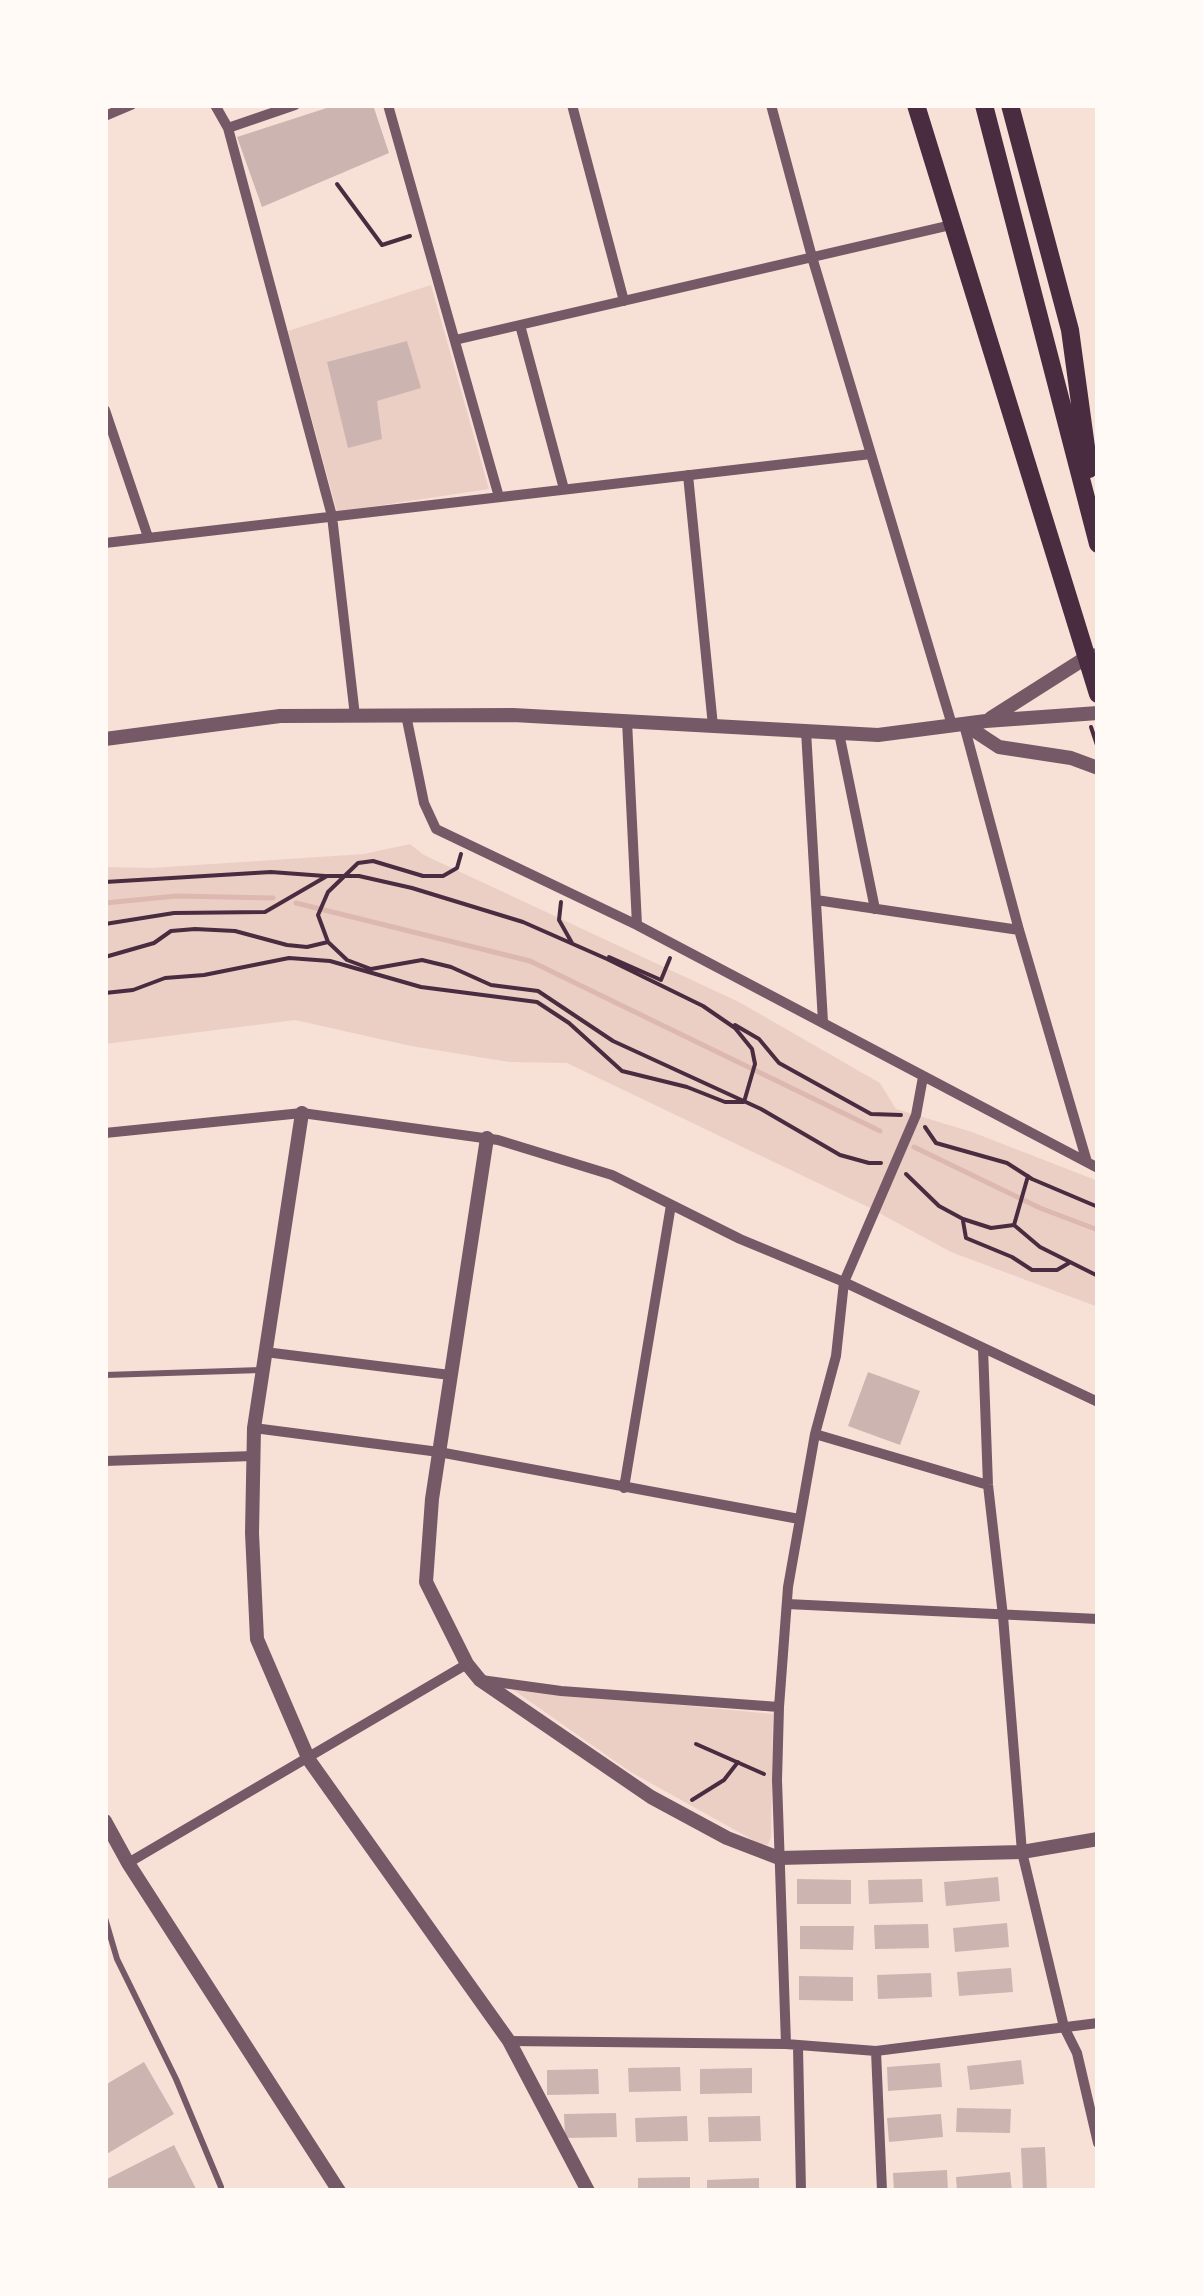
<!DOCTYPE html>
<html>
<head>
<meta charset="utf-8">
<style>
	body { margin:0 }
	#map { position:relative; width:1203px; height:2296px; overflow:hidden; background:#f7e1d7; font-family:"Varela Round",sans-serif }
	canvas { display:block }
	.frame { position:absolute; inset:0; border:108px solid #fffaf5; pointer-events:none }
</style>
</head>
<body>
<div id="map">
<canvas width="1203" height="2296"></canvas>
<div class="frame"></div>
</div>
<script>
const ctx = document.querySelector('canvas').getContext('2d');
ctx.lineJoin = 'round';
function fill(path, color) { ctx.fillStyle = color; ctx.fill(path, 'evenodd'); }
const poly = rows => new Path2D(rows.map(r => 'M' + r).join(''));
function stroke(path, color, width, dash) { ctx.strokeStyle = color; ctx.lineWidth = width; ctx.lineCap = dash ? 'butt' : 'round'; ctx.setLineDash(dash || []); ctx.stroke(path); }
fill(poly([
	[431,285,489,489,337,512,288,331],
	[410,844,424,855,739,1002,880,1083,896,1109,972,1132,1098,1181,1098,1307,951,1252,868,1207,567,1063,509,1062,411,1046,295,1020,105,1044,105,867,151,868,364,854],
	[512,1689,773,1714,771,1837,768,1845,760,1844,629,1771]
]), '#ebcfc5');
stroke(poly([
	[105,903,176,896,273,898],
	[296,903,530,961,880,1131],
	[914,1147,1040,1208,1098,1230]
]), '#dcb8b0', 5);
fill(poly([
	[336,105,373,105,389,153,262,207,237,137],
	[407,341,421,388,377,401,382,439,348,448,327,362],
	[868,1372,920,1391,900,1445,848,1426],
	[998,1877,1000,1901,946,1906,944,1882],
	[797,1879,851,1880,851,1904,797,1904],
	[922,1879,923,1902,869,1904,868,1880],
	[1007,1923,1009,1947,955,1952,953,1928],
	[928,1924,929,1948,875,1949,874,1925],
	[800,1926,854,1926,853,1950,800,1949],
	[1011,1968,1013,1992,959,1996,957,1972],
	[931,1973,932,1997,878,1999,877,1975],
	[799,1976,853,1977,853,2001,799,2000],
	[1021,2060,1024,2084,970,2090,967,2066],
	[144,2062,174,2114,105,2155,105,2085],
	[940,2063,942,2087,888,2091,887,2067],
	[680,2067,681,2091,629,2092,628,2068],
	[752,2068,752,2093,700,2094,700,2069],
	[598,2069,599,2094,547,2095,547,2070],
	[957,2108,1011,2109,1010,2133,956,2132],
	[616,2113,617,2137,565,2138,564,2114],
	[941,2114,943,2137,889,2142,887,2118],
	[687,2116,688,2141,636,2142,635,2118],
	[760,2116,761,2141,709,2142,708,2117],
	[174,2145,197,2191,105,2191,105,2180],
	[1045,2147,1047,2191,1023,2191,1021,2148],
	[947,2170,948,2191,894,2191,893,2173],
	[1010,2172,1012,2191,957,2191,956,2177],
	[690,2177,690,2191,638,2191,638,2178],
	[759,2178,759,2191,707,2191,707,2180]
]), '#ccb4b1');
stroke(poly([
	[337,184,382,245,410,236],
	[1091,727,1098,748],
	[461,854,457,868,443,876,423,876,373,861,358,863,328,892,318,915,328,942,347,960,371,969,422,960,451,967,491,985,538,991,613,1041,761,1109,840,1155,869,1163,881,1163],
	[105,882,271,872,325,876],
	[561,902,559,920,572,943],
	[105,924,174,913,265,912,327,876,359,876,412,888,523,922,607,959,703,1006,735,1028,752,1049,755,1064,744,1102,725,1102,687,1087,622,1071,569,1023,537,1002,421,987,330,961,289,958,204,975,165,978,133,990,105,993],
	[105,957,154,943,171,931,195,929,235,931,287,945,307,947,328,942],
	[609,957,661,980,670,958],
	[735,1025,759,1039,779,1063,871,1114,901,1115],
	[925,1127,936,1143,1007,1163,1032,1179,1098,1207],
	[906,1174,939,1206,963,1219,991,1228,1014,1225,1040,1247,1098,1276],
	[963,1221,966,1238,1012,1257,1032,1270,1057,1270,1069,1263],
	[1014,1225,1028,1176],
	[696,1744,764,1774],
	[692,1800,724,1780,738,1762]
]), '#4a2c40', 4);
stroke(poly([
	[105,1375,261,1370],
	[105,1918,117,1959,176,2079,221,2187]
]), '#755966', 6);
stroke(poly([
	[215,105,228,128,332,516,355,716],
	[388,105,499,497],
	[572,105,624,301],
	[771,105,812,257,952,725],
	[105,116,131,105],
	[228,128,295,105],
	[520,325,564,489],
	[455,340,951,225],
	[105,410,148,537],
	[688,475,713,726],
	[105,543,871,454],
	[406,715,424,803,436,829,637,925,1098,1168],
	[627,721,637,925],
	[964,725,1019,930,1087,1162],
	[806,731,823,1022],
	[839,733,875,909],
	[816,900,1019,930],
	[105,1133,302,1113,498,1140,612,1175,740,1239,844,1282,1098,1402],
	[983,1348,988,1485,1003,1616,1022,1852,1064,2027,1077,2053,1098,2143],
	[265,1352,450,1375],
	[254,1428,439,1452,799,1519],
	[815,1434,988,1485],
	[105,1461,253,1456],
	[624,1488,671,1205],
	[787,1604,1098,1619],
	[481,1680,561,1691,779,1707],
	[128,1863,467,1664],
	[509,2041,786,2044,876,2051,1098,2023],
	[786,2044,777,1780,779,1707,788,1587,815,1434,836,1356,844,1282,916,1115,923,1077],
	[798,2047,801,2191],
	[876,2051,882,2191]
]), '#755966', 10);
stroke(poly([
	[991,718,1087,657,1098,655],
	[964,724,999,747,1071,758,1098,768],
	[105,739,280,716,513,715,878,735,986,721,1098,713],
	[302,1113,254,1428,252,1533,257,1639,309,1760,509,2041,588,2191],
	[487,1138,432,1499,426,1582,467,1664,480,1680,651,1797,727,1838,779,1858,1022,1852,1098,1839],
	[105,1821,128,1863,339,2191]
]), '#755966', 14);
stroke(poly([
	[916,105,1098,694],
	[984,105,1098,544],
	[1010,105,1070,330,1089,469]
]), '#4a2c40', 18);
</script>
</body>
</html>
